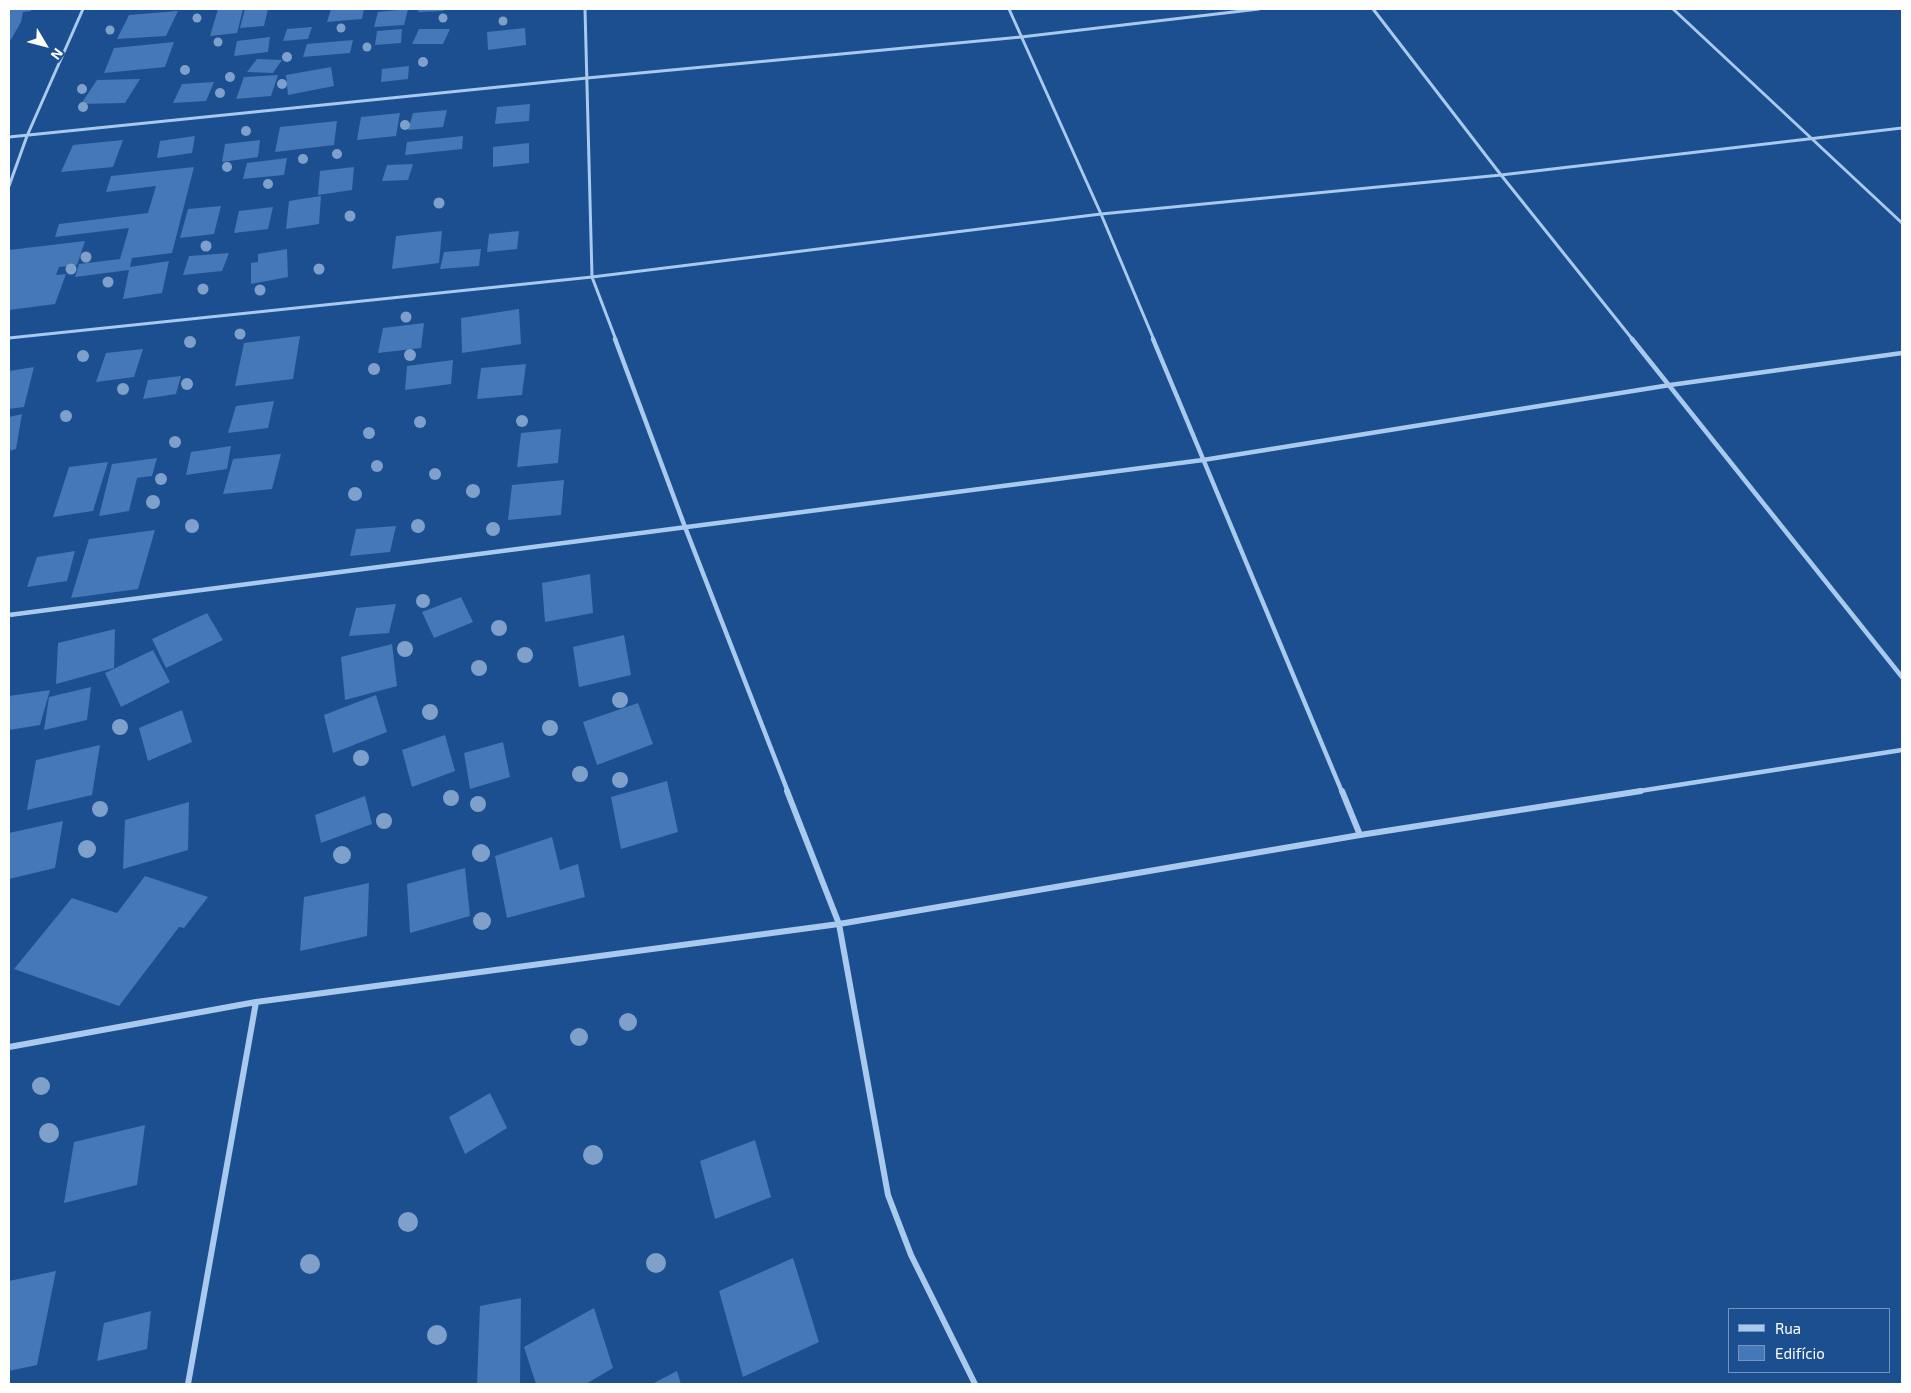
<!DOCTYPE html>
<html>
<head>
<meta charset="utf-8">
<style>
	body { margin:0 }
	#map { position:relative; width:1911px; height:1393px; overflow:hidden; background:#1b4f8f; font-family:"Exo 2",sans-serif }
	canvas { display:block }
	.frame { position:absolute; inset:0; border:10px solid #fff; pointer-events:none }
	.legend { position:absolute; left:1728px; top:1308px; width:162px; height:65px; box-sizing:border-box; background:#1b4f8f; border:1px solid #7695bc; margin:0; padding:6px 9px; list-style:none; font-size:15px; color:#fff }
	.legend li { display:flex; align-items:center; gap:10px; height:25px }
	.legend b { width:25px; border:1px solid #7695bc }
	.north { position:absolute; left:20px; top:20px; width:50px; height:50px; -webkit-text-stroke:4px #1b4f8f; paint-order:stroke; rotate:127deg; font-size:14px; font-weight:700; line-height:20px; text-align:center; color:#fff }
	.north::after { content:''; display:block; margin:auto; width:18px; height:22px; background:#fff; clip-path:polygon(50% 0,100% 100%,50% 72%,0 100%) }
</style>
</head>
<body>
<div id="map">
<canvas width="1911" height="1393"></canvas>
<div class="frame"></div>
<ul class="legend">
<li><b style="height:6px;background:#a9c9ee"></b>Rua</li>
<li><b style="height:14px;background:#4478b7"></b>Edifício</li>
</ul>
<div class="north">N</div>
</div>
<script>
const ctx = document.querySelector('canvas').getContext('2d');
ctx.lineJoin = 'round';
function fill(path, color) { ctx.fillStyle = color; ctx.fill(path, 'evenodd'); }
const poly = rows => new Path2D(rows.map(r => 'M' + r).join(''));
function stroke(path, color, width, dash) { ctx.strokeStyle = color; ctx.lineWidth = width; ctx.lineCap = dash ? 'butt' : 'round'; ctx.setLineDash(dash || []); ctx.stroke(path); }
fill(poly([
	[9,9,31,9,31,11,23,12,21,22,9,43],
	[218,9,243,9,237,33,210,36],
	[245,9,268,9,264,26,240,28],
	[331,9,364,9,362,19,327,22],
	[408,9,404,25,374,27,378,12],
	[419,9,444,9,443,11,418,12],
	[178,11,166,36,117,39,129,15],
	[312,27,308,39,283,41,287,29],
	[525,28,526,45,488,50,487,32],
	[402,29,401,43,375,45,377,31],
	[419,29,450,29,443,44,412,44],
	[270,37,268,52,234,56,237,41],
	[353,40,350,53,303,57,307,44],
	[174,42,165,67,104,73,114,48],
	[257,59,282,60,273,73,247,72],
	[409,66,408,79,381,82,382,69],
	[331,67,334,86,288,95,286,75],
	[278,75,271,96,236,99,244,77],
	[140,79,125,103,81,104,97,80],
	[214,82,206,101,173,103,182,84],
	[530,104,529,121,495,124,497,107],
	[447,110,443,127,408,130,413,113],
	[400,113,396,136,357,140,361,117],
	[337,121,334,145,275,152,280,127],
	[195,136,192,153,157,158,160,141],
	[463,136,462,149,405,155,407,142],
	[123,140,113,167,61,172,73,145],
	[260,140,258,157,222,162,225,144],
	[529,143,529,163,493,167,493,147],
	[287,158,284,175,243,179,247,163],
	[413,164,408,180,382,181,387,165],
	[194,167,172,253,132,258,130,267,169,261,162,293,123,299,129,270,75,277,79,264,120,259,129,228,55,237,59,224,148,213,156,186,106,192,111,176],
	[354,167,352,190,318,195,320,171],
	[321,196,319,224,286,229,289,201],
	[221,206,214,234,180,238,188,209],
	[273,207,268,229,234,233,239,211],
	[442,231,439,263,392,269,396,236],
	[519,231,517,249,487,252,489,234],
	[85,241,77,265,59,267,56,275,66,274,55,304,9,310,9,250],
	[287,249,288,277,251,284,251,263,258,262,258,254],
	[481,249,479,266,440,269,444,252],
	[229,253,222,271,183,275,189,256],
	[519,309,521,344,462,353,461,318],
	[424,323,421,348,378,353,383,328],
	[300,336,293,379,235,386,244,343],
	[143,349,134,377,96,382,106,353],
	[453,360,451,384,405,390,407,366],
	[526,364,522,395,477,399,481,368],
	[34,367,24,407,9,409,9,371],
	[181,376,176,394,143,399,148,380],
	[274,401,268,428,228,433,236,406],
	[22,414,16,449,9,451,9,417],
	[561,429,558,463,517,467,521,433],
	[231,446,227,469,186,475,191,452],
	[281,454,272,489,223,494,233,459],
	[157,458,152,476,137,478,129,511,99,516,112,464],
	[108,462,93,511,53,517,69,467],
	[564,480,561,515,508,520,512,485],
	[396,526,390,552,350,556,356,529],
	[155,530,138,589,71,598,89,539],
	[75,551,67,581,27,587,37,557],
	[590,574,593,613,545,622,542,583],
	[461,597,473,622,434,638,422,612],
	[396,604,389,633,349,636,356,608],
	[207,613,223,640,166,668,152,639],
	[115,629,114,668,56,684,58,643],
	[624,635,631,675,579,687,573,647],
	[392,644,397,686,345,700,341,657],
	[153,650,170,682,121,707,105,673],
	[91,687,87,720,44,730,49,697],
	[50,690,40,725,9,730,9,696],
	[376,695,387,732,333,753,324,715],
	[638,703,653,744,597,765,583,722],
	[182,710,192,742,148,761,139,728],
	[445,735,455,771,412,787,402,750],
	[503,742,510,777,470,789,464,753],
	[100,745,92,795,27,810,36,760],
	[667,781,678,832,621,849,611,797],
	[365,796,372,824,321,843,315,815],
	[189,802,188,850,123,869,125,820],
	[63,821,55,868,9,879,9,833],
	[552,837,560,870,578,864,585,897,507,918,495,856],
	[465,868,470,916,410,933,407,884],
	[145,876,208,897,184,928,179,927,119,1006,14,969,72,898,117,913],
	[369,883,367,936,300,951,304,897],
	[490,1093,507,1128,465,1154,449,1117],
	[145,1125,137,1185,64,1203,74,1142],
	[755,1140,771,1197,715,1219,700,1161],
	[793,1258,819,1342,743,1377,719,1291],
	[56,1271,37,1365,9,1371,9,1281],
	[521,1298,520,1384,477,1384,480,1306],
	[594,1308,613,1368,586,1384,536,1384,524,1347],
	[151,1311,147,1349,97,1361,104,1323],
	[677,1371,681,1384,652,1384]
]), '#4478b7');
stroke(poly([
	[585,9,592,277,616,340],
	[1009,9,1101,214,1154,340],
	[1373,9,1501,175],
	[1673,9,1902,223],
	[9,137,587,78,1021,37,1259,9],
	[9,186,27,136,83,9],
	[9,338,592,277,1101,214,1501,175],
	[1633,340,1501,175,1902,128]
]), '#a9c9ee', 3);
stroke(poly([
	[615,339,685,527,788,792],
	[1153,339,1342,792],
	[1632,339,1902,677],
	[9,615,1203,460,1670,385,1902,353],
	[1633,792,1902,750]
]), '#a9c9ee', 4.5);
stroke(poly([
	[787,791,839,924,888,1195,911,1255,975,1384],
	[1342,791,1360,835],
	[9,1047,256,1002,839,924,1360,835,1641,791],
	[188,1384,256,1002]
]), '#a9c9ee', 6);
ctx.fillStyle = '#7ea0ca';
for (const [x, y, r] of [
	[197,18,4.5],
	[443,18,4.5],
	[503,21,4.5],
	[341,28,4.5],
	[110,30,4.5],
	[218,42,4.5],
	[367,47,4.5],
	[287,57,5],
	[423,62,5],
	[185,70,5],
	[230,77,5],
	[282,84,5],
	[82,89,5],
	[220,93,5],
	[83,107,5],
	[405,125,5],
	[246,131,5],
	[337,154,5],
	[303,159,5],
	[227,167,5],
	[268,184,5],
	[439,203,5.5],
	[350,216,5.5],
	[206,246,5.5],
	[86,257,5.5],
	[71,269,5.5],
	[319,269,5.5],
	[108,282,5.5],
	[203,289,5.5],
	[260,290,5.5],
	[406,317,5.5],
	[240,334,5.5],
	[190,342,6],
	[410,355,6],
	[83,356,6],
	[374,369,6],
	[187,384,6],
	[123,389,6],
	[66,416,6],
	[522,421,6],
	[420,422,6],
	[369,433,6],
	[175,442,6],
	[377,466,6],
	[435,474,6],
	[161,479,6],
	[473,491,7],
	[355,494,7],
	[153,502,7],
	[192,526,7],
	[418,526,7],
	[493,529,7],
	[423,601,7],
	[499,628,8],
	[405,649,8],
	[525,655,8],
	[479,668,8],
	[620,700,8],
	[430,712,8],
	[120,727,8],
	[550,728,8],
	[361,758,8],
	[580,774,8],
	[620,780,8],
	[451,798,8],
	[478,804,8],
	[100,809,8],
	[384,821,8],
	[87,849,9],
	[481,853,9],
	[342,855,9],
	[482,921,9],
	[628,1022,9],
	[579,1037,9],
	[41,1086,9],
	[49,1133,10],
	[593,1155,10],
	[408,1222,10],
	[656,1263,10],
	[310,1264,10],
	[437,1335,10]
]) { ctx.beginPath(); ctx.arc(x, y, r, 0, 2 * Math.PI); ctx.fill(); }
</script>
</body>
</html>
